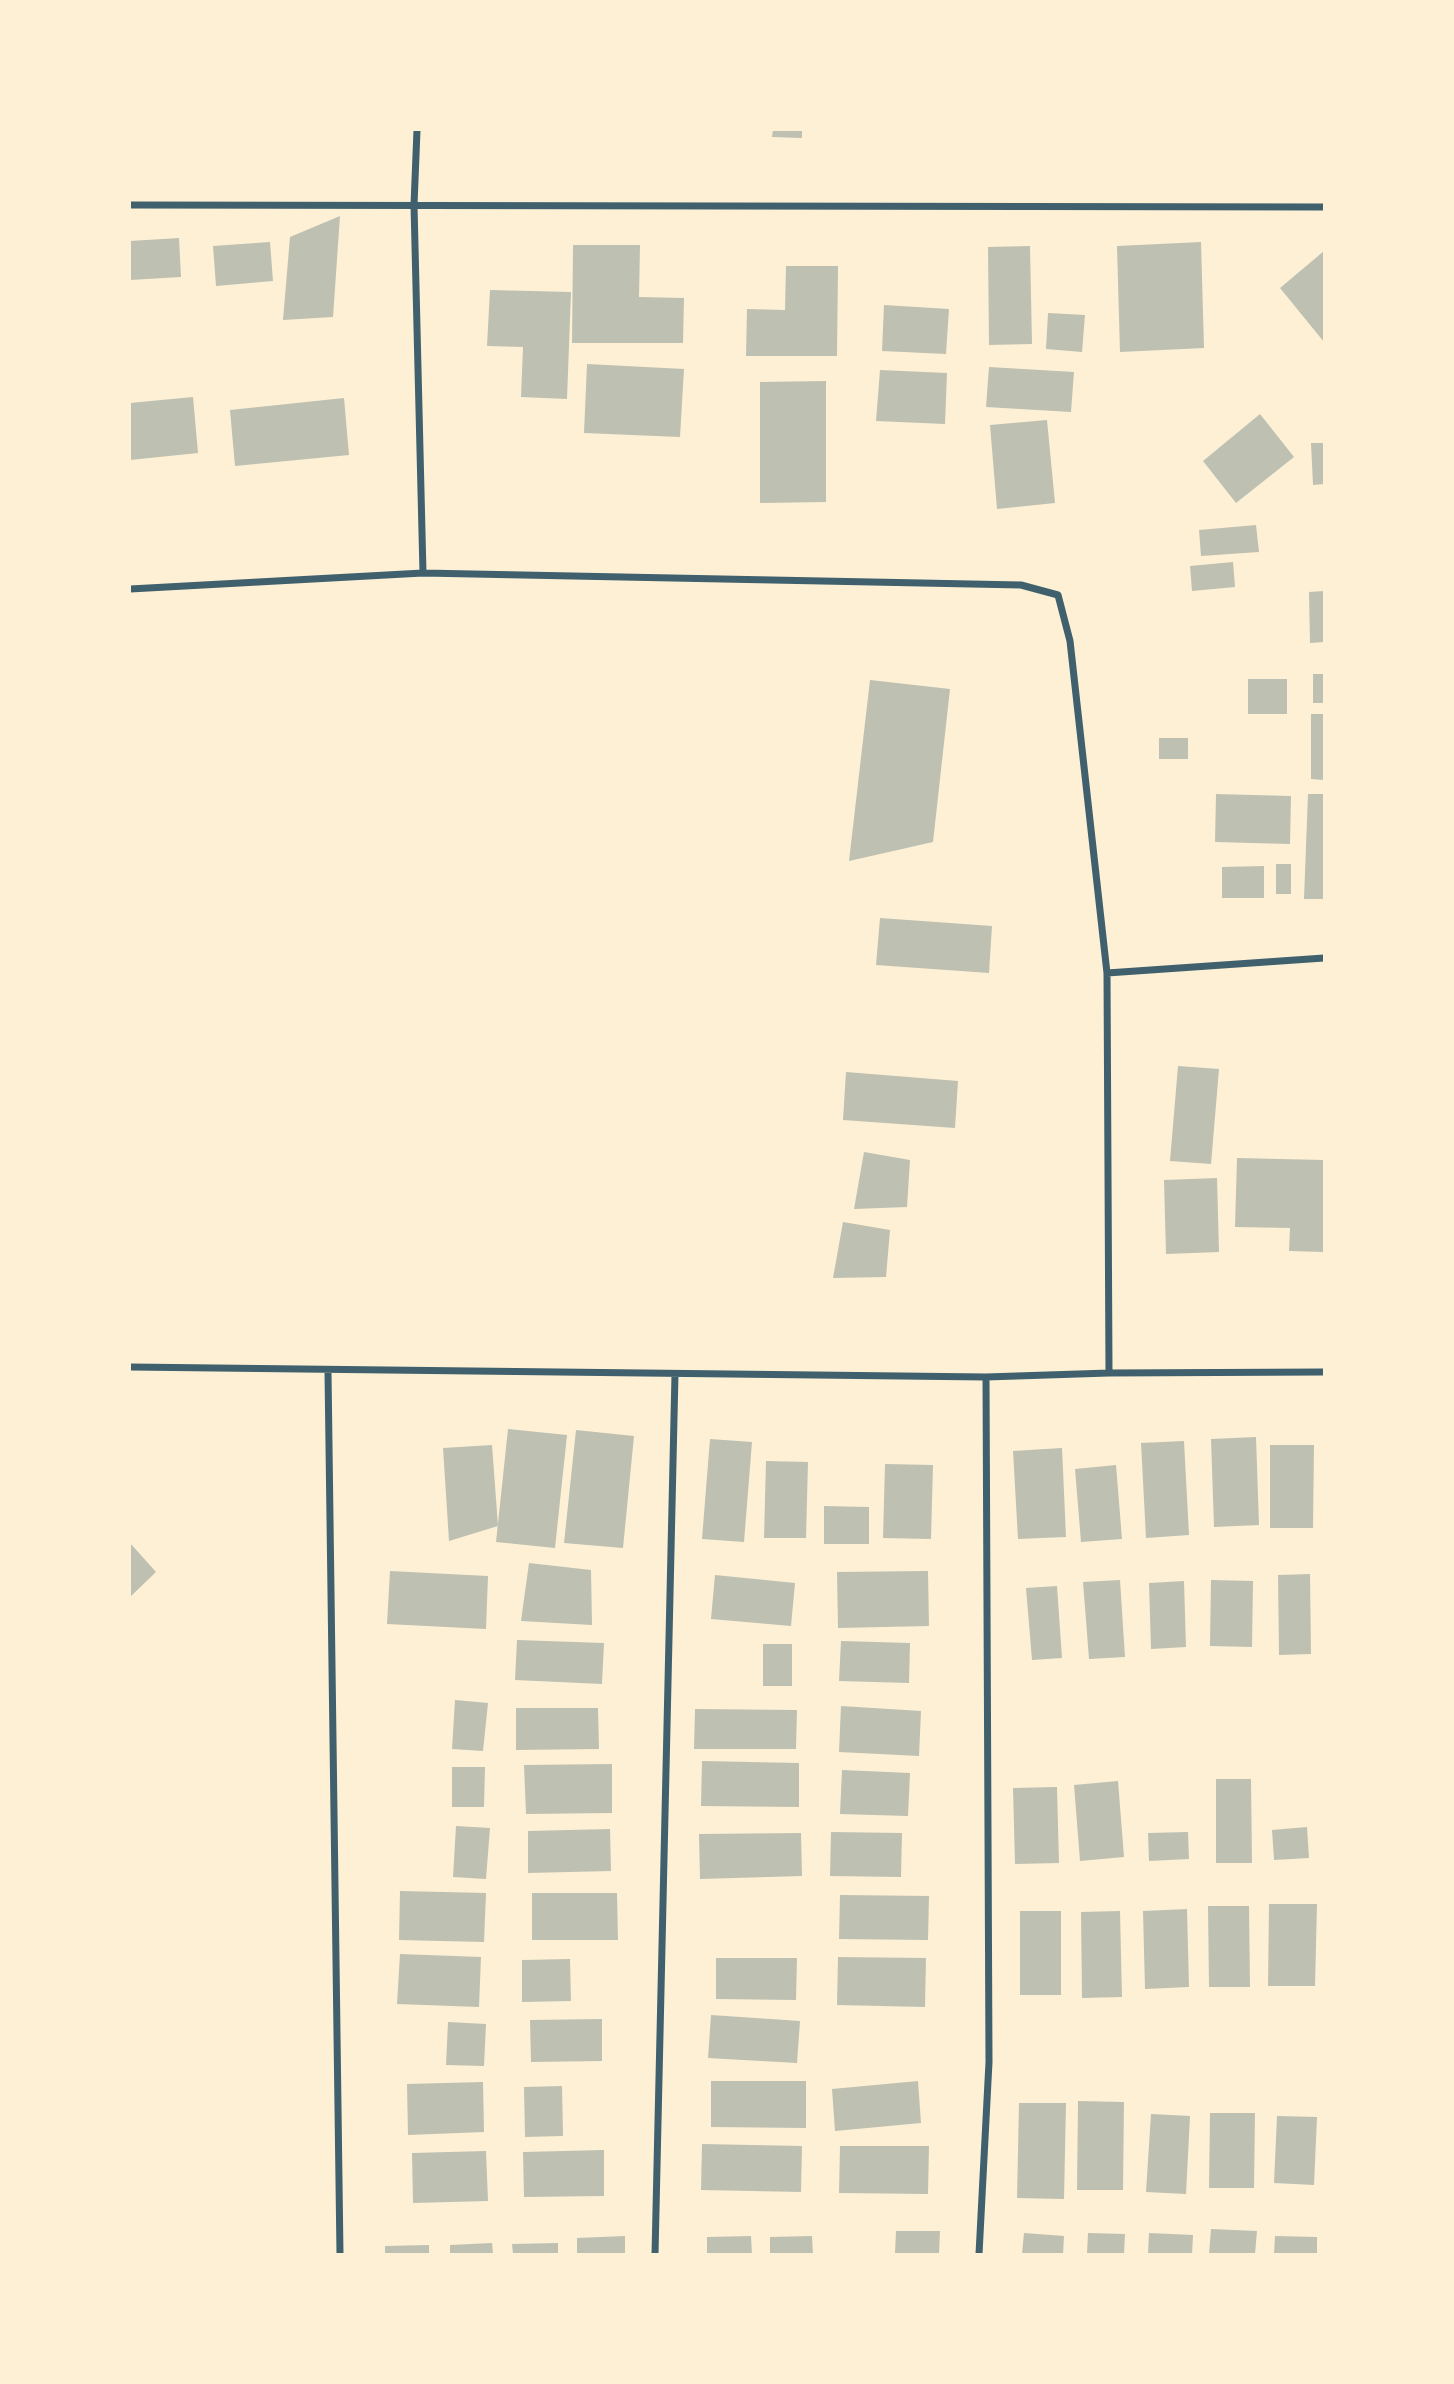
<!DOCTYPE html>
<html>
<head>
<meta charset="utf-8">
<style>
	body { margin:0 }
	#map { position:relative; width:1454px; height:2384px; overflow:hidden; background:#fdf0d5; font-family:Ubuntu,sans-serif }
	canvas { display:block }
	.frame { position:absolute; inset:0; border:131px solid #fdf0d5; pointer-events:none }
</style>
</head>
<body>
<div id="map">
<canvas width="1454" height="2384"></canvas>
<div class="frame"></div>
</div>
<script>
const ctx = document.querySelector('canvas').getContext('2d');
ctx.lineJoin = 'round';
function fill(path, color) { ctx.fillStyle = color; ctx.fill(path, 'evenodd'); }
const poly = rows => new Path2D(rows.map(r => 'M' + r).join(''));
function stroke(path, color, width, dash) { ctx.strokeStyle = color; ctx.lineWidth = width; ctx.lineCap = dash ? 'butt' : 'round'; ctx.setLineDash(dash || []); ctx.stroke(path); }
fill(poly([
	[773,130,802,130,802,138,772,137],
	[340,216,333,317,283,320,290,237],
	[179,238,181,277,130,280,130,241],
	[270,242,273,281,216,286,213,246],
	[1201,242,1204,348,1120,352,1117,246],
	[573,245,640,245,639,297,684,298,683,343,572,343],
	[1030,246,1032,344,989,345,988,247],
	[1324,251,1324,342,1280,288],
	[786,266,838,266,837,356,746,356,747,309,785,310],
	[490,290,571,292,567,399,521,397,523,347,487,346],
	[884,305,949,309,946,354,882,351],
	[1048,313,1085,315,1082,352,1046,349],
	[587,364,684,369,680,437,584,433],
	[989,367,1074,372,1071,412,986,407],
	[880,370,947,373,945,424,876,421],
	[826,381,826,502,760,503,760,382],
	[193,397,198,453,130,460,130,403],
	[344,398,349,455,235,466,230,410],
	[1260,414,1294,457,1236,503,1203,461],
	[1047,420,1055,503,997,509,990,425],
	[1311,443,1324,443,1324,484,1313,485],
	[1256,525,1259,552,1201,556,1199,530],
	[1233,562,1235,587,1192,591,1190,566],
	[1324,591,1324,642,1310,643,1309,592],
	[1313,674,1324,674,1324,703,1313,703],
	[1248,679,1287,679,1287,714,1248,714],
	[870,680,950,689,933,842,849,861],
	[1311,714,1324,714,1324,780,1311,779],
	[1159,738,1188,738,1188,759,1159,759],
	[1216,794,1291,796,1290,844,1215,842],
	[1308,794,1324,794,1324,899,1304,899],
	[1276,864,1291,864,1291,894,1276,894],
	[1264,866,1264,898,1222,898,1222,867],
	[880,918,992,926,989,973,876,965],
	[1178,1066,1219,1069,1211,1164,1170,1161],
	[846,1072,958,1081,955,1128,843,1120],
	[864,1152,910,1160,907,1207,854,1209],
	[1237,1158,1324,1160,1324,1252,1289,1251,1290,1228,1235,1227],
	[1217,1178,1219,1252,1166,1254,1164,1180],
	[843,1222,890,1230,886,1277,833,1278],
	[508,1429,567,1435,555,1548,496,1542],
	[576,1430,634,1436,623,1548,564,1543],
	[1256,1437,1259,1525,1214,1527,1211,1439],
	[710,1439,752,1442,744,1542,702,1539],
	[1184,1441,1189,1535,1146,1538,1141,1443],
	[492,1445,498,1526,449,1541,443,1448],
	[1270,1445,1314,1445,1313,1528,1270,1528],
	[1062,1448,1066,1537,1018,1539,1013,1451],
	[766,1461,808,1462,806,1538,764,1538],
	[885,1464,933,1465,931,1539,883,1538],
	[1116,1465,1122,1539,1081,1542,1075,1469],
	[824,1506,869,1507,869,1544,824,1544],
	[130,1543,156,1572,130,1597],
	[529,1563,591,1570,592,1625,521,1621],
	[390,1571,488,1576,486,1629,387,1624],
	[928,1571,929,1626,838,1628,837,1572],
	[1310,1574,1311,1654,1279,1655,1278,1575],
	[715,1575,795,1583,791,1626,711,1619],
	[1120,1580,1125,1657,1089,1659,1083,1582],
	[1211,1580,1253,1581,1252,1647,1210,1646],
	[1184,1581,1186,1647,1151,1649,1149,1583],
	[1057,1586,1062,1658,1032,1660,1026,1588],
	[517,1640,604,1643,602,1684,515,1680],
	[841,1641,910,1643,909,1683,839,1681],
	[763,1644,792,1644,792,1686,763,1686],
	[455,1700,488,1703,483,1751,452,1749],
	[841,1706,921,1711,919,1756,839,1752],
	[516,1708,598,1708,599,1749,516,1750],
	[695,1709,797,1710,796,1749,694,1749],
	[702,1761,799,1763,799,1807,701,1806],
	[612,1764,612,1813,526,1814,524,1765],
	[452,1767,485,1767,484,1807,452,1807],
	[842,1770,910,1773,908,1816,840,1814],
	[1216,1779,1251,1779,1252,1863,1216,1863],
	[1118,1781,1124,1857,1080,1861,1074,1785],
	[1057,1787,1059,1863,1015,1864,1013,1788],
	[456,1826,490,1828,486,1879,453,1877],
	[1307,1827,1309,1858,1274,1860,1272,1830],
	[610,1829,611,1871,528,1873,528,1831],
	[831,1832,902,1833,901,1877,830,1876],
	[1188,1832,1189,1859,1149,1861,1148,1833],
	[801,1833,802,1876,700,1879,699,1834],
	[400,1891,486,1893,484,1942,399,1940],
	[532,1893,617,1893,618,1940,532,1940],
	[840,1895,929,1896,928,1940,839,1939],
	[1269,1904,1317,1904,1315,1986,1268,1986],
	[1208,1906,1249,1906,1250,1987,1209,1987],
	[1187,1909,1189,1987,1145,1989,1143,1911],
	[1020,1911,1061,1911,1061,1995,1020,1995],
	[1120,1911,1122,1997,1082,1998,1081,1912],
	[400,1954,481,1957,479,2007,397,2004],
	[838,1957,926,1958,925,2007,837,2005],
	[716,1958,797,1958,796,2000,716,1999],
	[570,1959,571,2001,522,2002,522,1960],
	[711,2015,800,2021,797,2063,708,2058],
	[602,2019,602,2061,531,2062,530,2020],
	[448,2022,486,2024,484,2066,446,2065],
	[711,2081,806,2081,806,2128,711,2127],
	[918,2081,921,2123,835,2131,832,2089],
	[483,2082,484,2132,408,2135,407,2084],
	[562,2086,563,2136,525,2137,524,2087],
	[1078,2101,1124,2102,1123,2190,1077,2190],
	[1019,2103,1066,2103,1064,2199,1017,2198],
	[1210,2113,1255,2113,1254,2188,1209,2188],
	[1151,2114,1190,2116,1186,2194,1146,2192],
	[1277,2116,1317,2117,1314,2185,1274,2183],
	[702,2144,802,2146,801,2192,701,2190],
	[840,2146,929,2146,928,2194,839,2193],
	[604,2150,604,2196,524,2197,523,2152],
	[486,2151,488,2201,413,2203,412,2153],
	[1211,2229,1257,2231,1255,2254,1209,2254],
	[896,2231,940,2231,939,2254,895,2254],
	[1024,2233,1064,2236,1063,2254,1022,2254],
	[1088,2233,1125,2234,1124,2254,1087,2254],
	[1149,2233,1193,2235,1192,2254,1148,2254],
	[625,2236,625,2254,577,2254,577,2238],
	[751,2236,752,2254,707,2254,707,2237],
	[812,2236,813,2254,770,2254,770,2237],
	[1275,2236,1317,2237,1317,2254,1274,2254],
	[492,2243,493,2254,450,2254,450,2245],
	[558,2243,558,2254,513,2254,512,2244],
	[429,2245,429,2254,385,2254,385,2246]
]), '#bec0b2');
stroke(poly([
	[417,130,414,205,423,573],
	[130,205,1324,207],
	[130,589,423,573,1021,585,1058,595,1070,641,1107,973,1109,1373],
	[1107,973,1324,958],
	[130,1367,986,1377,1109,1373,1324,1372],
	[328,1372,340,2254],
	[655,2254,675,1374],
	[979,2254,989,2062,986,1377]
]), '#3f606c', 7);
</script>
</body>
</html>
